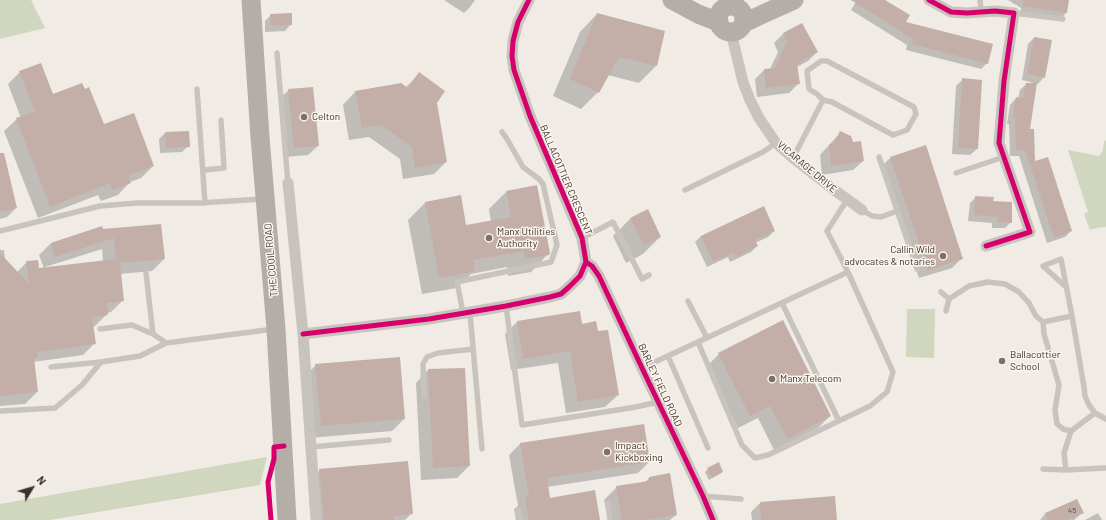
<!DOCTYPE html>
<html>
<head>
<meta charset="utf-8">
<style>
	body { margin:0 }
	#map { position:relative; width:1106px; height:520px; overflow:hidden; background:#f0ebe5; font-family:Barlow,sans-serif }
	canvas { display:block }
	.north { position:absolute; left:12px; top:468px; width:40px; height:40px; -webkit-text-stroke:3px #fbf5ee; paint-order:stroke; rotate:52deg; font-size:11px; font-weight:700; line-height:16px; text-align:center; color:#3b302b }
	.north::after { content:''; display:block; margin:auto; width:14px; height:18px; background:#3b302b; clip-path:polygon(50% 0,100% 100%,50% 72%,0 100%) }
</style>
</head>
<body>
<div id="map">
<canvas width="1106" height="520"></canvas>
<div class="north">N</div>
</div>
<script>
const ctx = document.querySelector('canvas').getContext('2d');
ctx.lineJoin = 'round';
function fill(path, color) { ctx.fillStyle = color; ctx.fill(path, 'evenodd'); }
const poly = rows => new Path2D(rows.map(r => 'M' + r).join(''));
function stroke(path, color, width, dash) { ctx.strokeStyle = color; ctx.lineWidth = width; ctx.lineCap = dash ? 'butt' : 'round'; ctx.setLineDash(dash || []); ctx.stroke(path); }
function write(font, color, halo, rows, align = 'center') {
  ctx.font = font + ' Barlow,sans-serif'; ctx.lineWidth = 3; ctx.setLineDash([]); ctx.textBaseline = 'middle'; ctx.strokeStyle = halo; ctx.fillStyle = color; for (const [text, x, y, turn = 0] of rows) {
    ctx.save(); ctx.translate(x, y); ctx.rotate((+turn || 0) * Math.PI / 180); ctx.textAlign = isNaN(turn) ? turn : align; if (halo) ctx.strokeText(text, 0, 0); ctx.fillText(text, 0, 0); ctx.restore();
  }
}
fill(poly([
	[0,0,31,0,45,28,0,39],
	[1104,140,1106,141,1106,227,1096,228,1090,230,1084,214,1088,212,1068,150,1099,156,1103,150],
	[907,309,935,309,934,358,906,357],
	[267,457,260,485,50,520,0,520,0,504]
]), '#d1d6bf');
fill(poly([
	[444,0,475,0,470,7,464,13],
	[857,0,883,0,904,23,987,63,981,69,906,50,907,45,851,10],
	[1008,0,1068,0,1066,13,1060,19,1020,12,1021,8],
	[597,14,656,66,639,83,608,75,598,92,581,109,553,96,580,32],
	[271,15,291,24,285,31,265,32,265,21],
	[802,24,817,52,808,61,797,67,798,84,789,93,757,97,755,79,764,70,770,69,778,52,774,43,783,34],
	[1034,38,1044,77,1038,84,1022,80,1028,44],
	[20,72,53,95,103,126,153,166,141,178,130,182,118,195,101,201,98,195,38,218,4,131,17,119,21,118,8,84],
	[419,74,436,102,446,162,434,174,403,179,400,159,369,137,349,140,343,105,355,92,405,88],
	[963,79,977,149,970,155,952,154,956,86],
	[1026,84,1029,130,1034,162,1071,231,1065,237,1047,243,1019,156,1010,156,1009,124,1007,124,1010,105,1016,98,1018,99,1020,90],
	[289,90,318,146,308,155,285,157,279,99],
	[841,132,852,143,863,161,853,170,822,175,820,155],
	[165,133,188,146,182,152,160,153,159,139],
	[890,158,962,258,952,268,919,278,881,167],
	[0,169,16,208,7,217,0,219],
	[506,192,548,254,531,272,508,276,507,267,471,274,457,288,422,294,408,220,426,202,466,226,491,222,489,209],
	[976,197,992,202,1011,222,1005,228,992,228,992,223,968,221,970,203],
	[763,207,774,231,768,237,755,243,757,246,751,252,730,262,728,257,707,267,695,242,701,236],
	[630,219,660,237,643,254,626,263,613,236],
	[101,227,102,230,164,259,152,271,120,274,123,300,111,312,107,313,107,314,95,326,93,327,95,343,83,355,33,362,37,392,25,404,0,406,0,250,4,250,5,260,17,272,27,262,39,269,44,268,39,255,51,243],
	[102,249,103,261,46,268,45,267],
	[579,312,581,325,618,395,605,407,566,413,558,363,511,370,505,334,517,322],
	[719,354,830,416,818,428,774,450,758,418,738,428,707,366],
	[316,365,404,419,392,431,309,438,303,378],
	[428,370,469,466,457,478,421,480,416,383],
	[520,444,649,462,638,473,547,487,550,499,599,520,516,520,514,509,518,506,509,455],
	[708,469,722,472,719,474,709,480,705,472],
	[320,470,412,513,405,520,311,520,308,482],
	[649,478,676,515,670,520,608,520,604,500,617,487,644,483],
	[761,502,836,520,752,520,751,512],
	[1046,513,1082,513,1074,520,1040,520],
	[1098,513,1102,520,1085,520]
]), '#0003');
fill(poly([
	[851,0,885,0,910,15,906,22,993,44,988,64,912,44,913,39],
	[1023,0,1069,0,1067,13,1023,6],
	[292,13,292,25,271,26,270,14],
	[597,13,665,31,657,66,619,57,599,93,570,79],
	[802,23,818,52,797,64,800,84,766,88,764,69,775,68,787,42,783,33],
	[1034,37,1052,40,1045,78,1027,73],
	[41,63,53,94,82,83,85,89,89,87,104,124,134,113,154,166,128,176,131,183,113,190,110,183,50,207,16,118,35,112,19,71],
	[419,72,445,91,437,103,447,162,415,168,412,147,381,125,362,128,355,91,401,83,408,88],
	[962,78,982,80,978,149,958,148],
	[1026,83,1037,83,1030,129,1034,129,1035,161,1048,157,1072,231,1054,238,1025,150,1016,151,1015,118,1013,118,1014,108,1016,97,1023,98],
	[313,87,319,146,294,148,288,89],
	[189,131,190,147,166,148,165,132],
	[840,131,851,136,853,142,861,141,864,161,831,166,829,144,834,143],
	[926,145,963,259,928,270,890,157],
	[0,153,4,153,17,208,0,212],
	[537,185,550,253,549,255,525,259,524,251,473,260,475,271,439,278,425,202,461,195,466,225,511,217,506,191],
	[975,196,994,197,993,201,1012,202,1012,223,998,222,998,217,974,215],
	[764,206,775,231,755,240,758,246,737,257,734,252,713,262,701,236],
	[648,209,661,237,644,246,630,218],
	[161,224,165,259,120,263,124,301,107,303,108,315,92,317,96,344,37,352,38,358,34,358,38,392,0,396,0,253,29,284,26,261,38,260,39,268,116,259,114,238,55,257,51,243,102,226,103,229],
	[580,311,582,324,596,321,598,331,608,330,619,395,578,402,570,351,523,359,517,321],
	[783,320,831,416,787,439,770,406,750,416,718,353],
	[400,357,405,419,321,426,315,364],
	[465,368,470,466,433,468,428,369],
	[644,424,650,462,547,478,550,498,595,490,600,520,529,520,525,497,529,496,520,443],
	[408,461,413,514,394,516,394,520,324,520,319,469],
	[719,462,723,472,712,478,707,468],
	[670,473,677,515,646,520,622,520,616,486,649,481,649,477],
	[835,496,837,520,761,520,760,502],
	[1077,499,1084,513,1067,520,1048,520,1045,513]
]), '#c3afa7');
stroke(poly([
	[980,0,981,12],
	[1014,13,1063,19],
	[277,53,288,183],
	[197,89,205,203],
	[879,157,917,269],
	[793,158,823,100,832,102,893,135,907,130,916,114,914,107,827,61,821,61,807,71,809,89,817,94,823,100],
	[204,170,224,168,221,120],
	[956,173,1004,157],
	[685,190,763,152,776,143],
	[862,210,872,216,881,217,897,211],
	[0,231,100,206,137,203,200,203,262,199],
	[582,238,613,222,642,279,649,275],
	[146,273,153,334],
	[1066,287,1043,266,1061,259,1072,316],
	[941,292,949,299],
	[688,301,707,338],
	[782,303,839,421],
	[506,306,522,425,636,407,658,402],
	[946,311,949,299,969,286,988,282,1005,284,1019,292,1029,303,1036,316,1043,322],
	[463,313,457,282,551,262,557,245,543,184,539,179,523,167,507,139,502,132],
	[470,313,482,449],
	[100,329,132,325,153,334,166,343],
	[698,342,742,445,755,458,768,455,870,406,887,392,893,372,848,272,827,231,847,200],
	[668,356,708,448],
	[51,367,101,362],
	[642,368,848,272],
	[424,396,423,364,427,357,438,353,473,349],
	[0,411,55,408,82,385,101,362,140,356,166,343,274,329],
	[1071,431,1063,429,1057,424,1055,410,1059,385,1044,334,1043,322,1072,316,1084,387,1085,396,1089,405,1095,413],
	[1071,431,1095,413,1106,419],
	[311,447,389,440],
	[1043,469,1066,470,1105,468],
	[1066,470,1064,453,1071,431],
	[703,496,741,499],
	[608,503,610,520],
	[518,511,521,520]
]), '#c9c3be', 5.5);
stroke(poly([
	[929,0,951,12,967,13,995,11,1014,13,1004,81,999,143,1030,232,986,246],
	[731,32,743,82,750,100,759,118,776,143,793,158,833,189,862,210],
	[288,183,303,334,316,520],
	[586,262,592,266,599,276,642,368,703,496,713,520],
	[303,334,429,319,506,306,550,297,561,294,569,287,580,276,586,262,582,238,530,116,514,70,512,56,513,41,518,22,529,0]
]), '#c9c3be', 11);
stroke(poly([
	[251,0,260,137,276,329,287,520],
	[672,0,698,14,719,22],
	'718 19a13 13 0 1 1 26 0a13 13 0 1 1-26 0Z',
	[744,23,763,14,794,0]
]), '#b4aea8', 19);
stroke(poly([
	[929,0,951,12,967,13,995,11,1014,13,1004,81,999,143,1030,232,986,246],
	[586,262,592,266,599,276,642,368,703,496,713,520],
	[303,334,429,319,506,306,550,297,561,294,569,287,580,276,586,262,582,238,530,116,514,70,512,56,513,41,518,22,529,0],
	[271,520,268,482,274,459,274,447,284,446]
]), '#d6006c', 5);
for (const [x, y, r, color] of [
	[304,117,4,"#7a716c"],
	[489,238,4,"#7a716c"],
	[943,256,4,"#7a716c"],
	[1002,361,4,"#7a716c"],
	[772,379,4,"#7a716c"],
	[607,452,4,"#7a716c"]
]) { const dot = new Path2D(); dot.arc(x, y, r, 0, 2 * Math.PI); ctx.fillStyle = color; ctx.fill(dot); stroke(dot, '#fbf5ee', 1.5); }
write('8px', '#5d504a', null, [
	["45",1072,510]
]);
write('10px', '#3b302b', '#fbf5ee', [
	["Celton",312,117],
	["Manx Utilities",497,232],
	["Authority",497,244],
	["Callin Wild",935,250,"right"],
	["advocates & notaries",935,262,"right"],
	["Ballacottier",1010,355],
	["School",1010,367],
	["Manx Telecom",780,379],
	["Impact",615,446],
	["Kickboxing",615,458]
], 'left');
write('10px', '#3b302b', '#fbf5ee', [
	["VICARAGE DRIVE",807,167,40],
	["BALLACOTTIER CRESCENT",566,180,67],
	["THE COOIL ROAD",271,260,-95],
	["BARLEY FIELD ROAD",660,385,65]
]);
</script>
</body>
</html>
